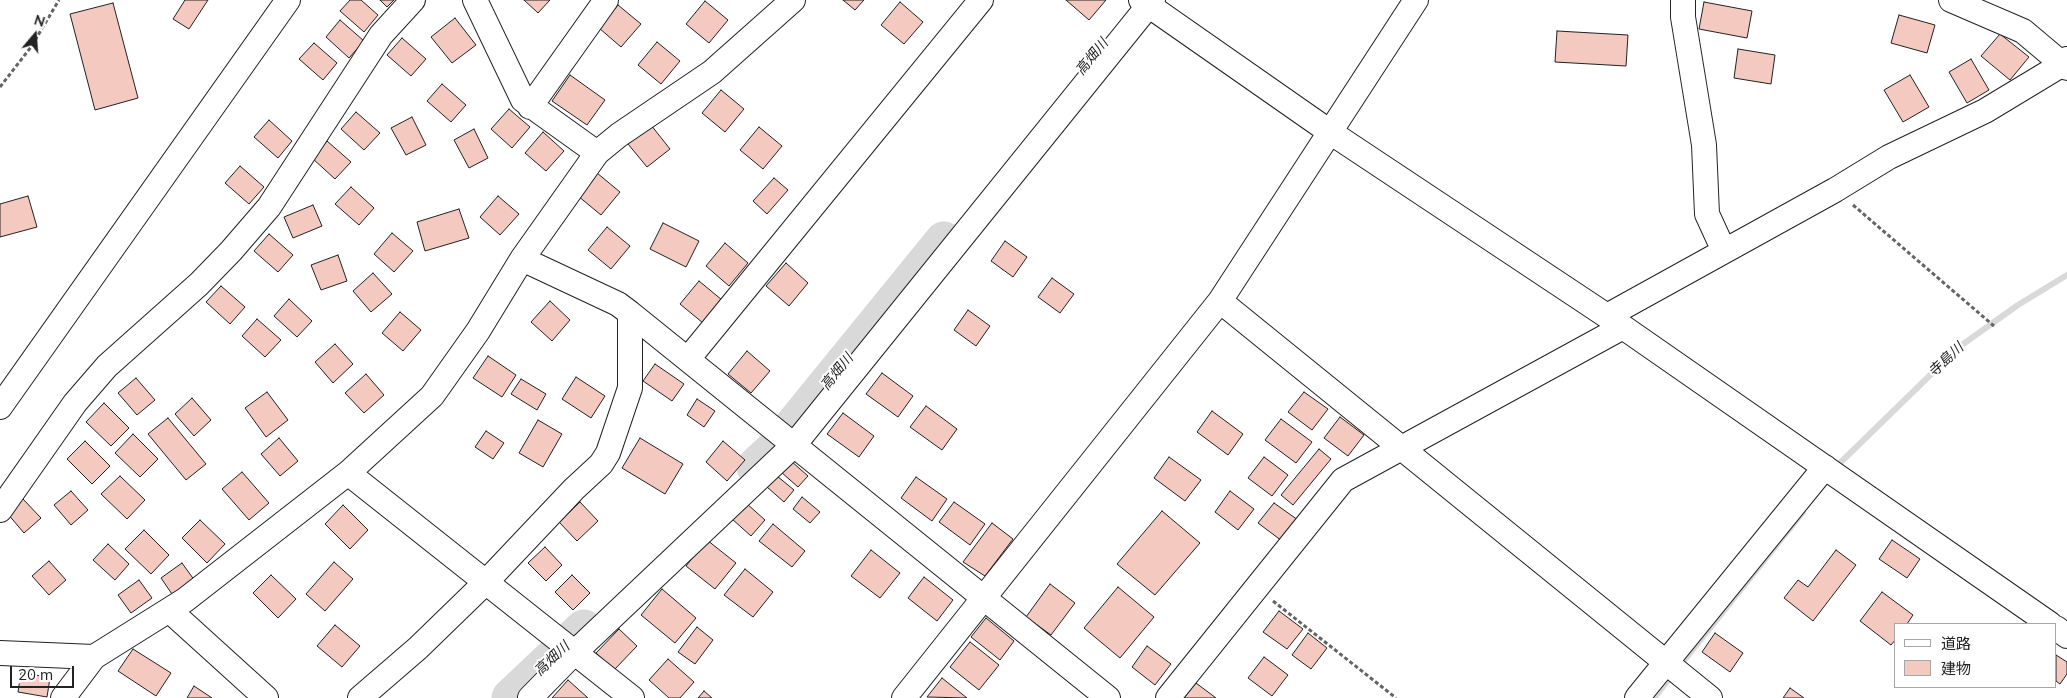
<!DOCTYPE html>
<html>
<head>
<meta charset="utf-8">
<style>
	body { margin:0 }
	#map { position:relative; width:2067px; height:698px; overflow:hidden; background:#fff; font-family:Mulish,"Noto Sans JP",sans-serif }
	canvas { display:block }
	.legend { position:absolute; left:1894px; top:623px; width:162px; height:65px; box-sizing:border-box; background:#fff; border:1px solid #a7a7a7; margin:0; padding:6px 9px; list-style:none; font-size:15px; color:#222 }
	.legend li { display:flex; align-items:center; gap:10px; height:25px }
	.legend b { width:25px; border:1px solid #a7a7a7 }
	.north { position:absolute; left:10px; top:10px; width:50px; height:50px; -webkit-text-stroke:4px #fff; paint-order:stroke; rotate:18deg; font-size:14px; font-weight:700; line-height:20px; text-align:center; color:#222 }
	.north::after { content:''; display:block; margin:auto; width:18px; height:22px; background:#222; clip-path:polygon(50% 0,100% 100%,50% 72%,0 100%) }
	.scale { position:absolute; left:10px; top:666px; width:64px; height:22px; box-sizing:border-box; border:2px solid #222; border-top:0; padding-left:6px; font-size:15px; line-height:18px; white-space:nowrap; color:#222; -webkit-text-stroke:4px #fff; paint-order:stroke }
</style>
</head>
<body>
<div id="map">
<canvas width="2067" height="698"></canvas>
<ul class="legend">
<li><b style="height:6px;background:#fff"></b>道路</li>
<li><b style="height:14px;background:#f3c9c0"></b>建物</li>
</ul>
<div class="north">N</div>
<div class="scale">20 m</div>
</div>
<script>
const ctx = document.querySelector('canvas').getContext('2d');
ctx.lineJoin = 'round';
const poly = rows => new Path2D(rows.map(r => 'M' + r).join(''));
function stroke(path, color, width, dash) { ctx.strokeStyle = color; ctx.lineWidth = width; ctx.lineCap = dash ? 'butt' : 'round'; ctx.setLineDash(dash || []); ctx.stroke(path); }
function fill(path, color) { ctx.fillStyle = color; ctx.fill(path, 'evenodd'); }
function write(font, color, halo, rows, align = 'center') {
  ctx.font = font + ' Mulish,"Noto Sans JP",sans-serif'; ctx.lineWidth = 4; ctx.setLineDash([]); ctx.textBaseline = 'middle'; ctx.strokeStyle = halo; ctx.fillStyle = color; for (const [text, x, y, turn = 0] of rows) {
    ctx.save(); ctx.translate(x, y); ctx.rotate((+turn || 0) * Math.PI / 180); ctx.textAlign = isNaN(turn) ? turn : align; if (halo) ctx.strokeText(text, 0, 0); ctx.fillText(text, 0, 0); ctx.restore();
  }
}
stroke(poly([
	[1840,463,1959,347,2018,305,2067,275],
	[1654,698,1803,512]
]), '#d9d9d9', 6);
stroke(poly([
	[756,467,774,450,944,241],
	[511,698,584,629]
]), '#d9d9d9', 39);
const building = poly([
	[185,0,208,0,189,29,173,19,185,0],
	[350,0,361,0,378,15,364,32,340,11,350,0],
	[380,0,394,0,387,7,380,0],
	[524,0,550,0,538,13,524,0],
	[843,0,864,0,855,10,843,0],
	[1066,0,1106,0,1089,20,1066,0],
	[705,1,728,20,709,43,686,24,705,1],
	[900,2,923,22,904,44,881,25,900,2],
	[1704,2,1752,11,1747,38,1699,29,1704,2],
	[113,3,138,98,95,110,70,14,113,3],
	[618,5,641,24,621,47,599,28,618,5],
	[1899,15,1935,25,1927,53,1891,43,1899,15],
	[455,18,476,45,452,63,431,37,455,18],
	[340,20,364,41,349,58,326,37,340,20],
	[1557,31,1628,35,1626,66,1555,62,1557,31],
	[2000,34,2029,57,2010,80,1981,56,2000,34],
	[402,38,426,59,411,76,387,55,402,38],
	[657,42,680,61,661,84,638,65,657,42],
	[314,43,337,63,323,80,299,59,314,43],
	[1738,49,1775,55,1771,84,1734,78,1738,49],
	[1971,59,1989,90,1967,103,1949,72,1971,59],
	[570,75,605,100,587,125,552,101,570,75],
	[1910,75,1929,107,1903,122,1884,90,1910,75],
	[442,84,466,105,451,122,427,101,442,84],
	[721,90,744,109,725,132,702,113,721,90],
	[509,109,530,127,512,148,491,129,509,109],
	[356,112,380,133,364,150,341,129,356,112],
	[412,117,426,145,406,155,391,128,412,117],
	[269,120,292,141,278,158,254,137,269,120],
	[651,125,670,149,647,167,628,144,651,125],
	[759,127,782,146,763,169,740,150,759,127],
	[474,129,488,158,469,168,454,140,474,129],
	[543,132,564,151,546,171,525,153,543,132],
	[327,141,351,162,335,179,312,158,327,141],
	[240,166,264,187,249,204,225,183,240,166],
	[597,173,620,192,601,215,578,196,597,173],
	[774,178,788,190,767,214,753,201,774,178],
	[351,187,374,208,359,225,335,204,351,187],
	[28,196,37,227,0,237,0,204,28,196],
	[498,196,519,214,500,235,480,217,498,196],
	[313,205,322,226,293,238,284,217,313,205],
	[459,209,469,238,425,251,417,222,459,209],
	[663,223,699,241,686,267,650,249,663,223],
	[607,227,630,246,611,269,588,250,607,227],
	[392,233,413,251,394,272,374,254,392,233],
	[269,234,293,255,278,272,254,251,269,234],
	[1005,241,1027,257,1013,277,991,261,1005,241],
	[725,243,748,263,729,286,706,266,725,243],
	[338,255,347,281,321,290,311,265,338,255],
	[786,263,808,283,789,306,766,286,786,263],
	[373,273,392,294,371,312,353,291,373,273],
	[1052,278,1074,294,1060,313,1038,297,1052,278],
	[699,281,722,300,703,323,680,304,699,281],
	[221,286,245,307,230,324,206,302,221,286],
	[289,299,312,321,297,337,274,316,289,299],
	[550,301,570,320,552,341,531,322,550,301],
	[968,310,990,326,976,346,954,330,968,310],
	[400,312,421,330,403,351,382,333,400,312],
	[257,319,281,340,265,357,242,336,257,319],
	[335,344,353,364,333,383,315,362,335,344],
	[747,351,770,371,751,393,728,374,747,351],
	[488,356,516,375,502,397,473,378,488,356],
	[655,364,684,384,672,401,643,381,655,364],
	[882,373,913,396,898,417,866,394,882,373],
	[366,374,384,395,364,413,345,393,366,374],
	[576,377,605,396,591,418,562,399,576,377],
	[136,378,155,400,137,415,118,393,136,378],
	[521,379,546,394,537,410,511,394,521,379],
	[267,392,288,420,266,437,245,408,267,392],
	[1304,392,1328,409,1312,430,1288,412,1304,392],
	[192,398,211,420,194,436,175,414,192,398],
	[697,399,715,411,704,427,687,415,697,399],
	[104,403,129,428,111,446,86,422,104,403],
	[926,406,957,429,942,450,910,427,926,406],
	[1212,411,1243,434,1228,455,1197,432,1212,411],
	[843,413,874,436,859,457,827,434,843,413],
	[1340,417,1364,435,1348,456,1324,438,1340,417],
	[168,418,206,464,186,480,148,434,168,418],
	[1281,419,1312,442,1296,463,1265,440,1281,419],
	[538,420,562,434,543,467,519,453,538,420],
	[486,431,504,443,493,459,475,447,486,431],
	[133,434,158,459,140,477,115,453,133,434],
	[279,438,298,461,280,476,261,454,279,438],
	[640,438,683,464,665,494,622,468,640,438],
	[85,441,110,466,92,484,67,459,85,441],
	[723,441,745,460,727,481,706,462,723,441],
	[1319,449,1331,459,1293,505,1281,495,1319,449],
	[1169,457,1201,480,1185,501,1154,478,1169,457],
	[1264,457,1288,475,1272,496,1248,478,1264,457],
	[791,461,808,476,798,487,781,472,791,461],
	[242,472,269,503,249,520,222,489,242,472],
	[120,476,145,500,127,519,101,494,120,476],
	[777,476,794,490,784,502,767,487,777,476],
	[916,477,947,499,932,521,901,498,916,477],
	[71,491,88,510,71,525,54,505,71,491],
	[1230,491,1254,509,1238,530,1215,512,1230,491],
	[802,497,820,512,810,523,793,509,802,497],
	[23,499,41,518,24,533,7,513,23,499],
	[580,502,598,521,577,541,559,522,580,502],
	[954,502,985,524,970,545,939,522,954,502],
	[746,503,765,520,751,536,732,519,746,503],
	[1274,503,1298,520,1282,541,1258,523,1274,503],
	[343,505,368,530,350,549,325,524,343,505],
	[1162,511,1200,543,1155,595,1117,564,1162,511],
	[200,520,225,544,207,563,182,538,200,520],
	[992,523,1013,539,985,576,963,562,992,523],
	[773,524,805,551,792,567,759,541,773,524],
	[144,530,169,555,151,574,125,549,144,530],
	[707,540,736,563,715,589,686,566,707,540],
	[1892,540,1920,559,1907,578,1879,559,1892,540],
	[108,544,129,564,115,580,93,560,108,544],
	[545,547,562,565,546,581,528,563,545,547],
	[871,550,900,573,880,598,851,576,871,550],
	[1836,550,1856,565,1813,621,1784,598,1798,580,1808,587,1836,550],
	[49,561,66,580,49,595,32,576,49,561],
	[334,562,353,579,325,611,306,594,334,562],
	[182,563,195,581,174,597,161,578,182,563],
	[745,569,773,592,753,617,724,595,745,569],
	[271,575,296,599,278,618,253,593,271,575],
	[572,575,590,593,573,610,555,592,572,575],
	[924,577,953,600,937,621,908,598,924,577],
	[139,580,152,598,131,613,118,595,139,580],
	[1050,584,1075,603,1051,635,1026,617,1050,584],
	[1118,587,1154,617,1120,658,1084,628,1118,587],
	[662,589,696,618,675,643,641,615,662,589],
	[1882,592,1913,615,1907,624,1896,624,1896,639,1891,645,1860,621,1882,592],
	[1279,611,1303,629,1287,649,1263,632,1279,611],
	[986,618,1014,641,1000,660,971,637,986,618],
	[335,625,360,646,342,667,317,646,335,625],
	[697,627,713,640,695,664,678,652,697,627],
	[619,629,637,646,614,670,596,653,619,629],
	[1308,633,1327,648,1311,669,1292,655,1308,633],
	[1715,633,1743,653,1730,672,1702,652,1715,633],
	[970,642,999,665,979,690,950,667,970,642],
	[1147,646,1171,664,1155,685,1132,667,1147,646],
	[133,649,171,673,156,696,118,671,133,649],
	[2056,655,2067,662,2067,674,2060,684,2056,681,2056,655],
	[1264,657,1288,675,1272,696,1248,678,1264,657],
	[668,659,694,682,680,698,669,698,649,680,668,659],
	[21,672,50,678,47,697,18,692,21,672],
	[942,678,967,698,927,697,942,678],
	[568,680,588,698,552,698,568,680],
	[1196,683,1216,698,1184,698,1196,683],
	[194,686,212,698,187,698,194,686],
	[1790,688,1804,698,1783,698,1790,688],
	[704,691,712,698,698,698,704,691]
]);
fill(building, '#f3c9c0');
stroke(building, '#222', 1);
const minor = poly([
	[475,0,523,100,597,153],
	[1141,0,1330,132,1607,316,2050,624],
	[1683,0,1683,17,1704,145,1707,214,1724,251],
	[1951,0,2023,31,2067,68],
	[530,107,606,0],
	[522,259,618,304,630,313,1108,698],
	[1220,301,1710,698],
	[1607,316,1835,190,1889,157,1985,111,2063,64,2067,59],
	[688,359,981,0],
	[0,407,288,0],
	[348,473,632,698],
	[0,510,75,403,107,366,199,284,231,251,269,207,381,35,413,0],
	[169,610,266,698],
	[2056,628,2067,636],
	[0,653,94,657],
	[63,698,94,657,185,600,348,473,432,396,478,331,522,259,597,153,619,135,712,72,793,0],
	[360,698,418,648,486,582,574,489,601,464,608,453,630,388,630,313],
	[530,698,574,653,794,445,1153,0],
	[904,698,1220,301,1416,0],
	[1168,698,1343,480,1623,327],
	[1637,698,1825,467]
]);
stroke(minor, '#222', 26);
stroke(poly([
	[0,87,31,47,59,0],
	[1853,205,1994,326],
	[1273,601,1396,698]
]), '#646464', 3, [4, 2.5]);
stroke(minor, '#fff', 24);
write('italic 14px', '#222', '#fff', [
	["高畑川",1092,57,-51],
	["寺島川",1946,360,-43],
	["高畑川",837,372,-51],
	["高畑川",552,659,-43]
]);
</script>
</body>
</html>
